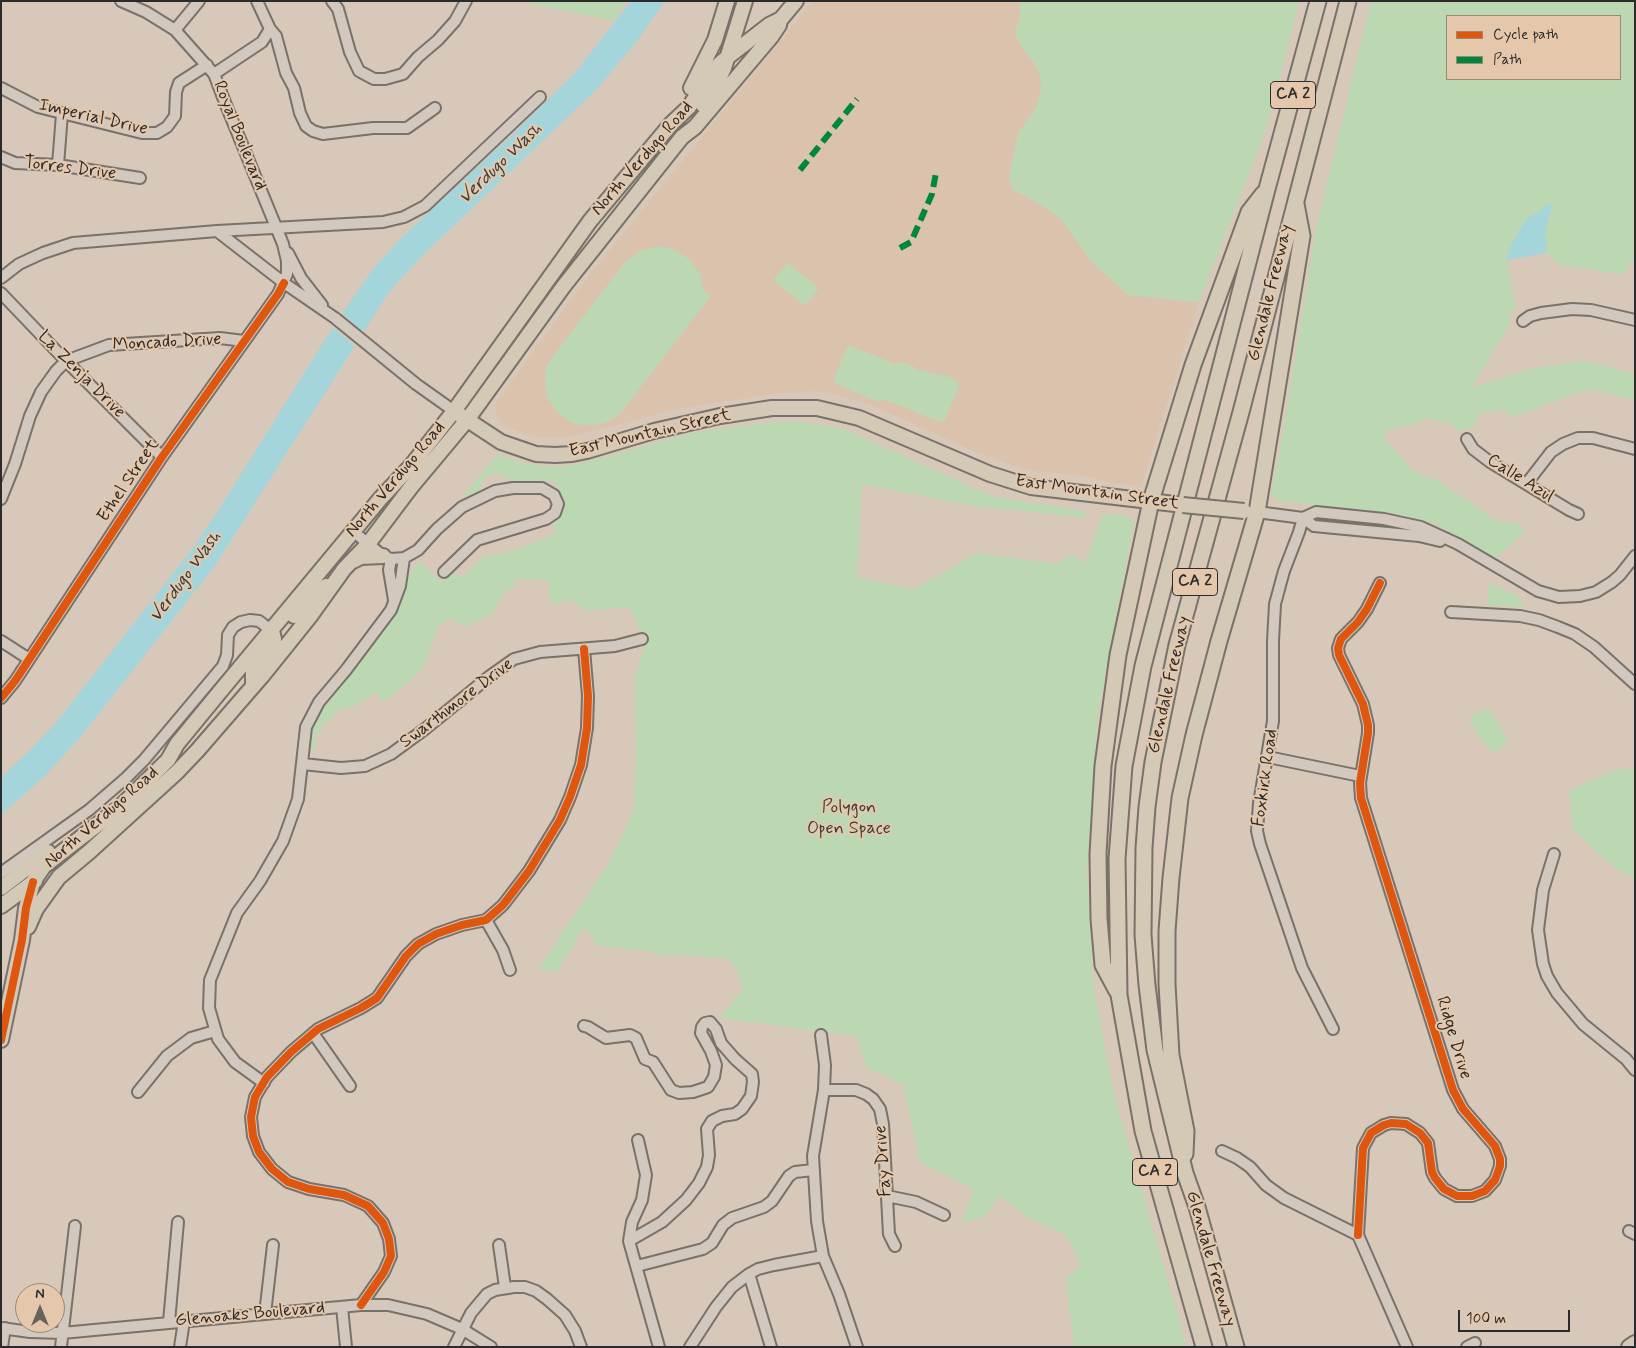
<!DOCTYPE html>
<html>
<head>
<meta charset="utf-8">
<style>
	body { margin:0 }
	#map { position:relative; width:1636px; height:1348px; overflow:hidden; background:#d8c8b9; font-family:Mynerve,sans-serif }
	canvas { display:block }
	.frame { position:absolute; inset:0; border:2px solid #2b2b2b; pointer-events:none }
	.legend { position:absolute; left:1446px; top:15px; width:175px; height:65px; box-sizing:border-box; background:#e5c8ac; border:1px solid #9b8978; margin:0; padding:6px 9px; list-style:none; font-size:15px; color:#2b2b2b }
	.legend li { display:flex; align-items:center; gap:10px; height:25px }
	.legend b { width:25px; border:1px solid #9b8978 }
	.north { position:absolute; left:15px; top:1283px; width:50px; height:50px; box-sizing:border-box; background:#e5c8ac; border:1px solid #9b8978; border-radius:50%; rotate:0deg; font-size:14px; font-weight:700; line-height:20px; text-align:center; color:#2b2b2b }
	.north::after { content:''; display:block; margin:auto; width:18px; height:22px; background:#68625d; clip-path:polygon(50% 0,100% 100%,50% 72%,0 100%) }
	.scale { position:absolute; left:1458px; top:1310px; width:112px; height:22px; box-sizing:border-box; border:2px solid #2b2b2b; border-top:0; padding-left:6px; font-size:15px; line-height:18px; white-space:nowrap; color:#2b2b2b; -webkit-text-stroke:4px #e5c8ac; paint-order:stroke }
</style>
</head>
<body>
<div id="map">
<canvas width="1636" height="1348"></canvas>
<div class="frame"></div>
<ul class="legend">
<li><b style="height:6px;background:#df570e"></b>Cycle path</li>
<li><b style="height:6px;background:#00873e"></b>Path</li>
</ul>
<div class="north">N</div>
<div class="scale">100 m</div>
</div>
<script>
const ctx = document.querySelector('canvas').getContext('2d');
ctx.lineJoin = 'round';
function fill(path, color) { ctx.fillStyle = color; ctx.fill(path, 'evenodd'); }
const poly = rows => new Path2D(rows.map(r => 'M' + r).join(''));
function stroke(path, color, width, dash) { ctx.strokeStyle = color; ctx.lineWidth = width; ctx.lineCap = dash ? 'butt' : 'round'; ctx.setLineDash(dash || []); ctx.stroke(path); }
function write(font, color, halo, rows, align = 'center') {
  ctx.font = font + ' Mynerve,sans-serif'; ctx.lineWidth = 4; ctx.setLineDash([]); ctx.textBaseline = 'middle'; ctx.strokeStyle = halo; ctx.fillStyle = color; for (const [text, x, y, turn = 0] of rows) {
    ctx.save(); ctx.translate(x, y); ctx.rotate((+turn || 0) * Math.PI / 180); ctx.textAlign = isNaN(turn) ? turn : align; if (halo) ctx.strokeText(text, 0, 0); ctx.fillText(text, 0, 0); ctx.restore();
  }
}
fill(poly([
	[813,1,1021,1,1020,17,1016,29,1016,36,1023,49,1035,64,1040,75,1041,85,1037,106,1019,132,1017,139,1009,178,1016,192,1043,206,1061,219,1128,295,1199,302,1141,486,1111,483,1091,477,1023,469,974,451,875,407,831,393,813,391,781,393,682,408,570,437,539,437,523,433,502,424,497,417,495,404,583,283]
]), '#dbc2ad');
fill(poly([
	[519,1,626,1,615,21],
	[1021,1,1300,1,1266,130,1199,302,1128,295,1090,260,1061,219,1043,206,1012,189,1009,178,1017,139,1019,132,1037,106,1041,85,1040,75,1035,64,1023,49,1016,36,1016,29,1020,17],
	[1371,1,1635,1,1635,263,1631,262,1623,274,1560,265,1545,253,1546,248,1545,233,1551,212,1546,206,1539,212,1527,218,1516,237,1507,256,1508,272,1510,274,1512,291,1517,308,1509,312,1510,324,1471,388,1533,368,1587,361,1635,374,1635,400,1589,389,1512,417,1503,410,1481,413,1473,428,1457,431,1450,423,1424,418,1419,423,1385,430,1384,438,1414,472,1439,481,1497,521,1518,523,1525,532,1495,558,1432,522,1348,508,1275,500,1271,494,1281,444,1317,224],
	[1447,16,1620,16,1620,79,1447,79],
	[657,246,671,248,689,259,700,274,703,290,711,296,619,415,611,420,598,425,579,425,569,421,555,410,547,396,545,381,546,369,551,359,626,261,640,251],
	[787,263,819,288,805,306,773,280],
	[848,345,895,364,902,362,915,367,917,371,921,370,937,375,942,374,957,380,959,385,945,420,940,422,884,399,878,402,836,384,834,379],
	[773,422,804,422,844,429,992,496,1084,511,1087,518,974,506,862,484,857,578,914,589,977,553,1057,564,1070,554,1085,563,1103,514,1130,516,1134,522,1098,713,1087,870,1093,984,1114,1094,1187,1347,1074,1347,1066,1278,1081,1265,1066,1235,1027,1217,1000,1196,985,1217,961,1223,974,1189,920,1162,903,1084,867,1068,856,1036,719,1018,743,990,738,972,728,959,687,955,659,955,649,951,597,946,585,926,557,972,539,968,610,861,634,810,636,753,635,678,645,646,630,607,586,611,571,600,551,604,548,580,515,579,516,587,502,594,494,612,465,627,449,618,438,627,423,668,409,682,383,702,376,692,356,705,331,714,332,719,324,724,316,736,315,750,310,750,312,732,318,718,326,705,396,615,404,596,407,577,419,561,440,581,452,571,461,578,482,558,497,553,502,555,555,534,552,522,563,510,561,491,552,481,511,481,499,473,485,477,480,490,462,497,498,454,522,463,544,466,564,466,578,464,695,432],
	[1489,583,1516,595,1525,607,1487,605],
	[1484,709,1489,709,1508,739,1507,744,1494,752,1489,750,1470,722,1471,716],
	[1621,768,1635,770,1635,879,1615,868,1573,830,1569,790]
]), '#bcd8b3');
fill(poly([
	[631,1,665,1,638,40,597,89,425,253,397,283,385,298,355,346,214,567,78,740,46,775,1,815,1,777,24,756,55,724,189,553,218,511,333,327,373,269,402,237,512,135,575,73],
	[1550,204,1552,205,1545,233,1547,248,1545,253,1507,260,1507,256,1510,247,1527,218,1539,212,1545,206]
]), '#a3d5db');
fill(poly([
	[340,312,364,332,356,347,332,327]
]), '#d8c8b9');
const minor = poly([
	[257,1,270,29,276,36,286,73,294,88,300,113,306,126,313,131,323,134,373,128,407,128,435,108],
	[332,1,338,9,350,52,359,71,374,79,385,79,403,74,418,57,438,40,455,21,466,1],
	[175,30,199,1],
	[214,74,262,42,270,29],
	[1,88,38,107,142,133,157,133,167,127,175,116,176,92,179,83,207,65],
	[1,157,15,163,58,165,140,178],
	[58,165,62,114],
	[217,231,383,222,404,217,425,206,540,97],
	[288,253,301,278,322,305],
	[1,278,19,264,43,253,73,243,217,231,284,283,335,318,416,384,454,411],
	[1,293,66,361,162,457],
	[1523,321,1530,316,1541,313,1572,309,1591,310,1635,320],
	[1467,439,1473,449,1490,462,1569,510,1578,514],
	[1527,483,1551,452,1563,444,1578,438,1593,438,1635,449],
	[1,499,15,464,30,416,41,392,56,371,66,361,109,345,220,338,244,341],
	[1257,512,1303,518,1314,526,1419,536,1440,541],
	[1303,518,1299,532,1284,571,1275,604,1273,641,1273,721,1259,803,1257,831,1260,844,1302,968,1333,1029],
	[1303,518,1316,512,1384,519,1421,527,1458,544,1538,591,1559,597,1580,596,1596,592,1612,582,1620,575,1635,556],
	[360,537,383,556,391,559,404,558,418,550,437,529,462,507,495,491,513,488,542,488,554,495,558,504,555,513,546,519,477,540,444,572],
	[391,559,389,570,394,600],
	[1451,612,1520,616,1539,620,1558,627,1575,634,1594,647,1635,684],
	[1,641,29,659],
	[1,698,15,681,162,457,278,294,287,274,287,261,283,244,226,105,214,74,175,30,146,12,121,1],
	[1268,757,1360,776],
	[303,764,341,768,365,766,391,754,425,729,490,676,514,659,540,652,615,646,642,639],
	[1554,854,1543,890,1538,930,1543,964,1547,976,1557,993,1583,1024,1626,1059,1635,1070],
	[1,873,89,810,126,778,144,760,223,666,227,655,228,635,233,627,241,622,250,620,259,621,272,631],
	[486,920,503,950,510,970],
	[584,1026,588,1027,606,1038,630,1035,636,1038,645,1059,653,1062,671,1090,679,1093,693,1092,708,1087,714,1077,716,1065,711,1051,701,1033,702,1027,705,1023,710,1022,716,1029,721,1043,735,1059,752,1074,753,1082,751,1096,742,1109,735,1114,722,1116,712,1121,707,1129,709,1155,707,1167,699,1183,686,1200,662,1222,629,1241],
	[313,1033,350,1086],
	[821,1035,825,1065,824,1090,813,1156,817,1221,823,1256,839,1294,857,1347],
	[264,1083,235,1062,218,1039,209,1008,210,980,237,913,260,881,283,841,298,799,306,727,319,702,346,670,391,610,400,586,404,558],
	[824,1090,856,1090,866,1094,873,1099,880,1109,883,1124,889,1234,895,1246],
	[138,1092,167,1056,191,1038,215,1031],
	[638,1140,646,1175,642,1200,632,1222,629,1241,659,1347],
	[1222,1151,1237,1158,1250,1167,1266,1185,1284,1198,1358,1235,1407,1347],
	[887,1196,916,1202,944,1215],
	[1629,1231,1635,1234],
	[1358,1235,1363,1148,1371,1133,1384,1125,1391,1123,1406,1124,1420,1133,1428,1143,1432,1172,1435,1178,1444,1189,1457,1196,1472,1196,1485,1191,1495,1180,1500,1166,1500,1159,1495,1146,1463,1109,1453,1090,1361,798,1360,783,1368,733,1368,725,1363,704,1339,655,1338,648,1341,639,1358,622,1367,609,1380,583],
	[499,1245,505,1287],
	[637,1266,703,1249,712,1243,723,1225,732,1218,764,1207,772,1201,789,1176,795,1172,813,1170],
	[749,1274,771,1347],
	[361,1305,384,1272,391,1256,389,1239,383,1223,368,1206,344,1195,309,1189,288,1182,272,1169,259,1152,253,1136,251,1117,255,1097,267,1077,291,1052,318,1029,361,1008,377,998,406,956,418,944,436,934,462,925,486,920,503,905,529,871,560,820,570,797,581,765,587,728,588,696,584,649],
	[342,1307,346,1347],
	[265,1314,273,1245],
	[169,1322,178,1222],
	[1,1328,30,1332,62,1333,361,1305,388,1305,427,1314,462,1329,491,1347],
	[2,1347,5,1328],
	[61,1347,75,1226],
	[180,1347,184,1321],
	[454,1347,471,1313,487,1294,495,1290,514,1287,525,1287,536,1291,547,1299,565,1315,575,1331,581,1347],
	[690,1347,716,1307,732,1287,749,1274,758,1269,774,1265,823,1256],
	[1467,1347,1475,1343]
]);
const major = poly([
	[691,88,715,40,727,1],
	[703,105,717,83,724,68,745,1],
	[460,415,501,442,536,454,555,455,572,454,587,451,654,431,720,416,772,408,817,408,859,418,990,474,1031,487,1183,505],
	[353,561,361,557,383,556],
	[294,616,326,586],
	[253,686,253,669,273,645,274,639,272,631],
	[1,888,48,852],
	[1,906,35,881],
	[28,927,36,909,59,877,89,852,177,772,197,751,262,676,311,615,344,569,368,544,411,487,467,420,563,287,682,137,695,127,771,37,779,25,780,20],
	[1,1040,22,940,26,908,33,882,44,866,118,809,168,760,177,744,223,688,380,499,411,466,454,411,590,221,671,124,689,107,714,69,724,60,769,25,781,19,796,1],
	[1629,1347,1635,1343]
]);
const highway = poly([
	[1117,991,1103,965,1099,919,1098,854,1103,766,1118,655,1151,501,1193,365,1249,212,1263,194],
	[1185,1154,1186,1131,1171,1055,1167,984,1167,931,1171,878,1180,798,1194,735,1219,641,1257,512,1302,236,1296,204],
	[1204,1347,1143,1131,1119,995,1117,859,1124,766,1143,666,1267,189,1318,1],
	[1236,1347,1197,1207,1185,1173,1155,1050,1147,985,1143,935,1144,848,1147,807,1153,762,1177,645,1241,412,1348,1]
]);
stroke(minor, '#79726b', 14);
stroke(major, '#79726b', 18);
stroke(highway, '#79726b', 19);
stroke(minor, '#d3c8be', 10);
stroke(major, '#d4c9b6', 14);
stroke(highway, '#d4c9b6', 15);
const majorBridge = poly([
	[1183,505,1244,511]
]);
stroke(majorBridge, '#79726b', 18, []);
stroke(majorBridge, '#d4c9b6', 14);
stroke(poly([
	[800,170,857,99],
	[900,248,911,242,932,194,936,173]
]), '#00873e', 6, [12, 6]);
stroke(poly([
	[1,698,15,681,162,457,278,294,284,283],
	[1,1040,22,940,26,908,33,882],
	[1358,1235,1363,1148,1371,1133,1384,1125,1391,1123,1406,1124,1420,1133,1428,1143,1432,1172,1435,1178,1444,1189,1457,1196,1472,1196,1485,1191,1495,1180,1500,1166,1500,1159,1495,1146,1463,1109,1453,1090,1361,798,1360,783,1368,733,1368,725,1363,704,1339,655,1338,648,1341,639,1358,622,1367,609,1380,583],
	[361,1305,384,1272,391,1256,389,1239,383,1223,368,1206,344,1195,309,1189,288,1182,272,1169,259,1152,253,1136,251,1117,255,1097,267,1077,291,1052,318,1029,361,1008,377,998,406,956,418,944,436,934,462,925,486,920,503,905,529,871,560,820,570,797,581,765,587,728,588,696,584,649]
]), '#df570e', 8);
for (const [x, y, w] of [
	[1293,95,45],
	[1195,582,45],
	[1155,1172,45]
]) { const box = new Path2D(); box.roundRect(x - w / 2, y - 13.5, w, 27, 4); ctx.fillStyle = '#e5c8ac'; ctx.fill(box); stroke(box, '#2b2b2b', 1); }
write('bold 16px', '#2b2b2b', null, [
	["CA 2",1293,95],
	["CA 2",1195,582],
	["CA 2",1155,1172]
]);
write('18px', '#2b2b2b', '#e5c8ac', [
	["Imperial Drive",93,118,13],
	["Royal Boulevard",239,136,68],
	["North Verdugo Road",643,159,-49],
	["Torres Drive",70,169,7],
	["Glendale Freeway",1271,293,-76],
	["Moncado Drive",167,343,-3],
	["La Zenja Drive",81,375,45],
	["East Mountain Street",650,434,-13],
	["Calle Azul",1520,479,32],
	["North Verdugo Road",396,480,-50],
	["Ethel Street",129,481,-56],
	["East Mountain Street",1097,493,8],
	["Glendale Freeway",1170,685,-77],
	["Swarthmore Drive",457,704,-37],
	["Foxkirk Road",1266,778,-82],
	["North Verdugo Road",102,818,-41],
	["Ridge Drive",1453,1038,73],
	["Fay Drive",884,1161,-94],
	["Glendale Freeway",1210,1259,74],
	["Glenoaks Boulevard",250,1315,-5]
]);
write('18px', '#373e38', '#e5c8ac', [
	["Polygon",849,808],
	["Open Space",849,829]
]);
write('italic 19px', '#353d3e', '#e5c8ac', [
	["Verdugo Wash",501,164,-44],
	["Verdugo Wash",186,577,-54]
]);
</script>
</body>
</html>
